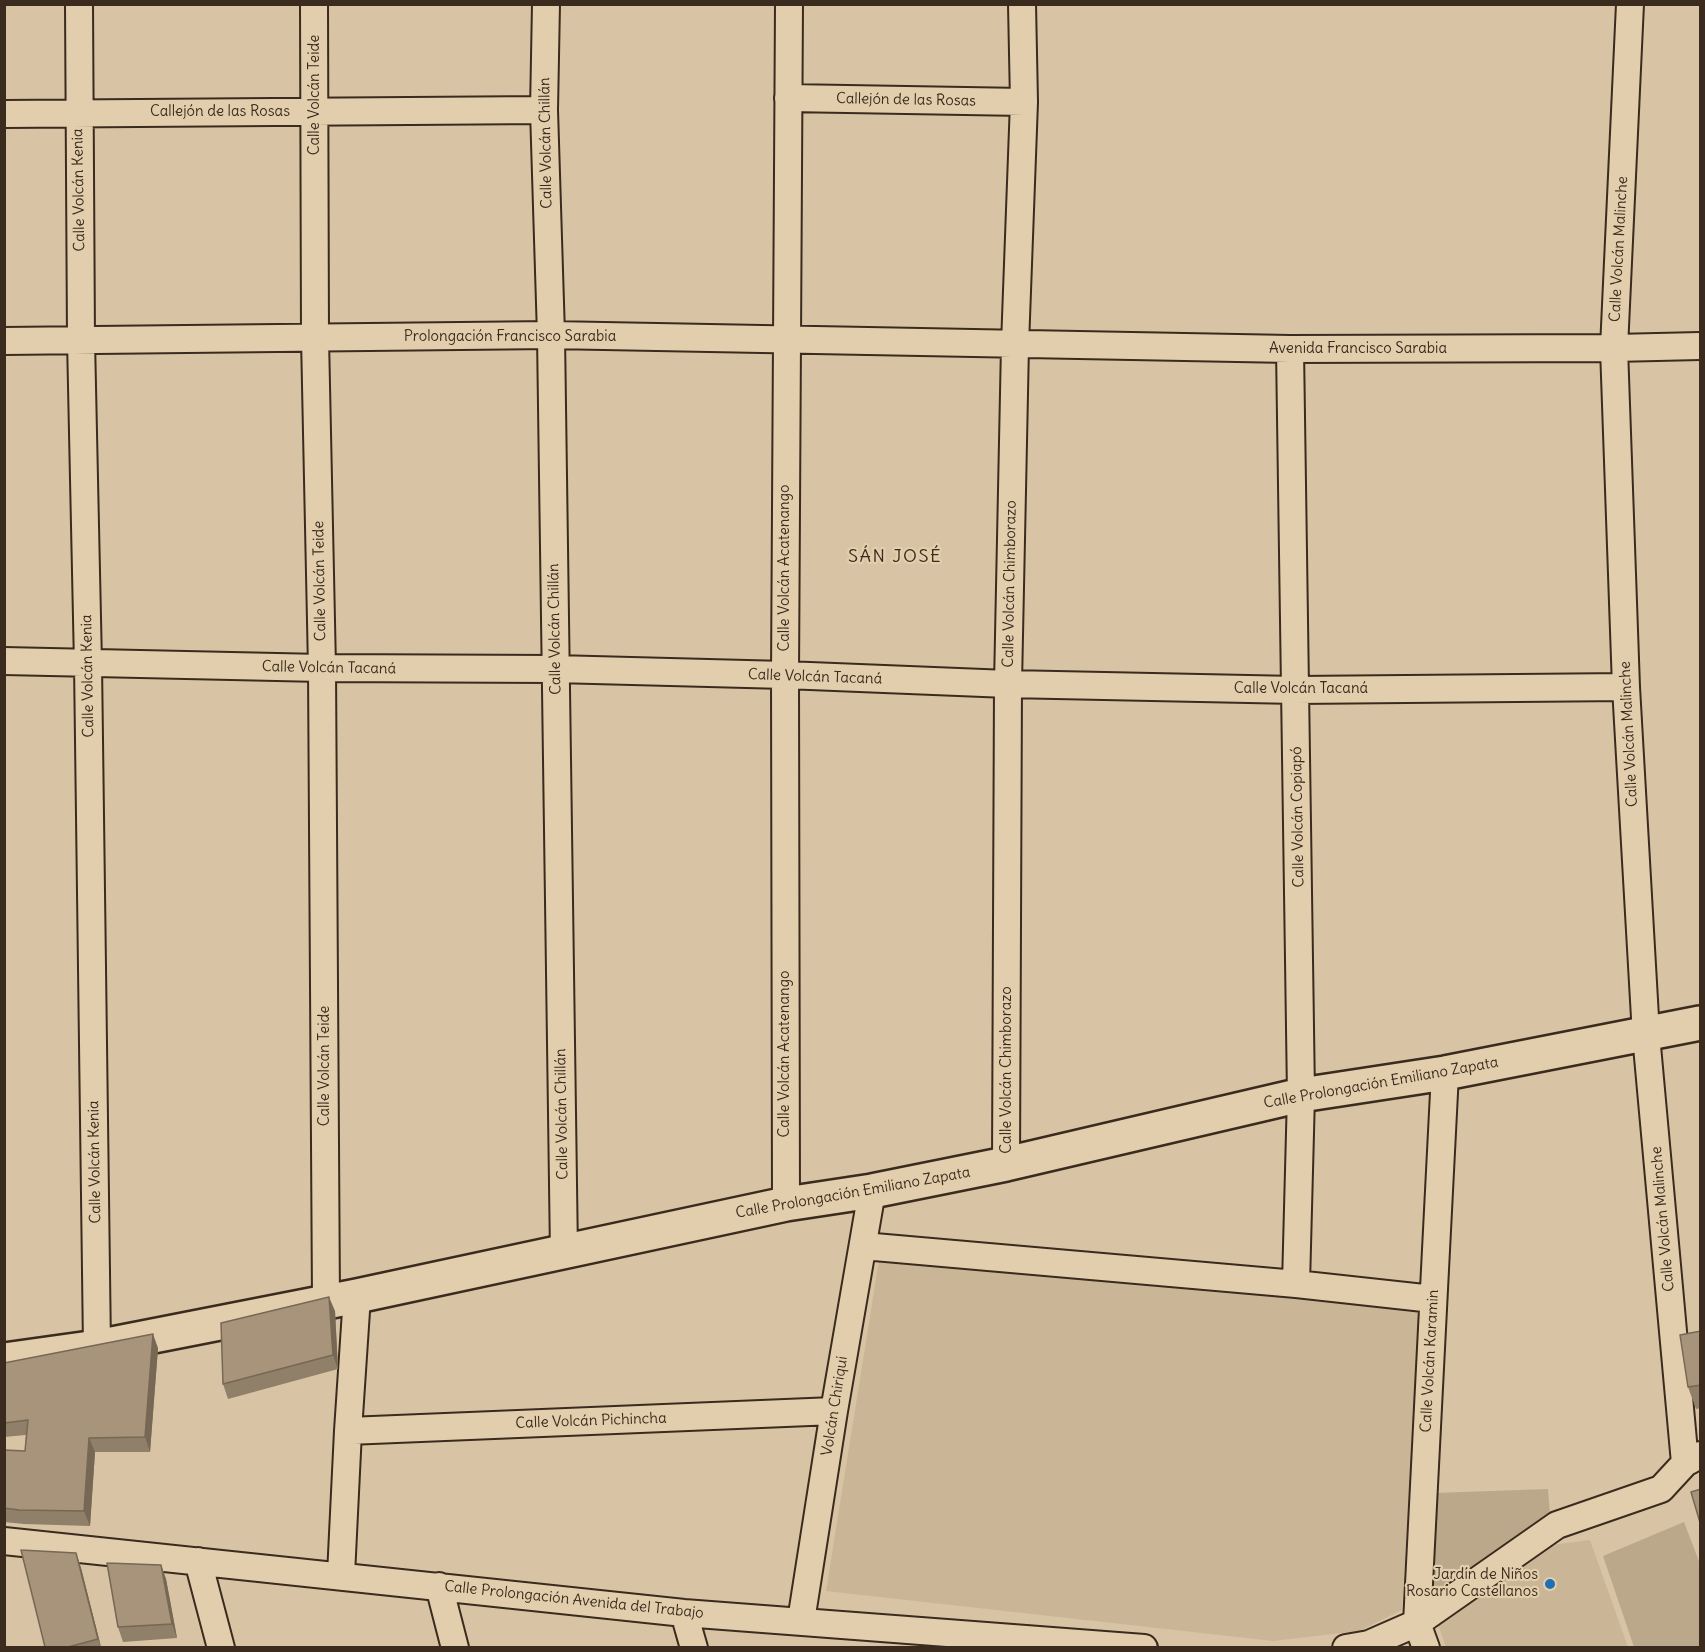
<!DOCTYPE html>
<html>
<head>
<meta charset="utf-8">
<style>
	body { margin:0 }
	#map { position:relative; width:1705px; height:1652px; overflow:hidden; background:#d8c4a4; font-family:Delius,sans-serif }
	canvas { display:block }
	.frame { position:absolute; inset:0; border:6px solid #3b2a1e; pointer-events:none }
</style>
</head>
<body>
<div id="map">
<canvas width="1705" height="1652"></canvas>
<div class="frame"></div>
</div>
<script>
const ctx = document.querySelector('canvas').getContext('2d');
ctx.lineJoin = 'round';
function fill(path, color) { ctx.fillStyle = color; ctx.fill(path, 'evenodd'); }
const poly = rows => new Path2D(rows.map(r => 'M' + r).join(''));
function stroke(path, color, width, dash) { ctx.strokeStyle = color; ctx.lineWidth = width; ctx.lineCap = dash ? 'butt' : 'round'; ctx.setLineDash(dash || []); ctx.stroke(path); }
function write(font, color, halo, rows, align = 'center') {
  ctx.font = font + ' Delius,sans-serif'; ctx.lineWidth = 4.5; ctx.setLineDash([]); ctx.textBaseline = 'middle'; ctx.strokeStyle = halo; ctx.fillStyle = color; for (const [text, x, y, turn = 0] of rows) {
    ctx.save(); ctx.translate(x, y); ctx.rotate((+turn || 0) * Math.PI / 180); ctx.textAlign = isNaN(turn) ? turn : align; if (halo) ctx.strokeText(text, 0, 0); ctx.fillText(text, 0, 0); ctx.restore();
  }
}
fill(poly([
	[880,1254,1420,1311,1402,1610,1359,1631,1273,1641,826,1591],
	[1590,1540,1628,1647,1446,1647,1437,1622,1551,1545]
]), '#cab697');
fill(poly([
	[1548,1489,1550,1515,1432,1598,1435,1493],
	[1684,1522,1700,1564,1700,1647,1634,1647,1603,1556]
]), '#bba88a');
const minor = poly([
	[79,4,81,340,88,664,97,1347],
	[314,4,315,338,322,668,326,1301],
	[546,4,544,110,551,335,564,1253],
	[1630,4,1614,348,1626,687,1646,1035,1685,1463],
	[788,98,1024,102],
	[4,114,544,110],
	[4,341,551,335,1290,349,1614,348,1700,346],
	[1290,349,1301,1095,1296,1284],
	[4,661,322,668,555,669,785,675,1008,684,1296,690,1626,687],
	[1006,1164,1008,684,1015,345,1024,102,1022,4],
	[786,1204,785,675,789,4],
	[863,1246,1296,1284,1433,1299],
	[348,1431,834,1411],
	[4,1541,684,1613,1144,1648],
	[198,1561,221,1648],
	[341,1575,348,1431,357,1296],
	[439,1586,455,1648],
	[684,1613,694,1648],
	[801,1621,834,1411,872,1191],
	[1346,1648,1369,1644,1417,1623,1557,1525,1661,1489,1685,1463,1700,1455],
	[1426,1648,1417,1623,1445,1073]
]);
const tertiary = poly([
	[4,1360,97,1347,357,1296,786,1204,872,1191,1006,1164,1301,1095,1445,1073,1700,1023]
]);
stroke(minor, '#3b2a1e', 30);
stroke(tertiary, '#3b2a1e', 38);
stroke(minor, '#e2ceac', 26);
stroke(tertiary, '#e2ceac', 33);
fill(poly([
	[335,1311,338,1369,228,1399,223,1384],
	[1701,1331,1701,1408,1696,1409,1688,1387],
	[158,1348,150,1452,95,1452,90,1526,24,1524,4,1522,4,1450,25,1451,26,1435,4,1437,4,1363],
	[76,1553,81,1568,101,1647,45,1647],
	[161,1565,166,1579,177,1638,123,1642,118,1627]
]), '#907f69');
fill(poly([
	[329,1297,335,1311,338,1369,333,1355],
	[153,1334,158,1348,150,1452,145,1437],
	[89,1438,95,1452,90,1526,84,1511],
	[76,1553,81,1568,101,1647,98,1639],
	[161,1565,166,1579,177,1638,172,1624]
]), '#766855');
const building = poly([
	[329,1297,333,1355,223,1384,221,1323,329,1297],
	[1701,1331,1701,1385,1688,1387,1680,1335,1701,1331],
	[153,1334,145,1437,89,1438,84,1511,19,1510,4,1508,4,1450,25,1451,28,1420,4,1423,4,1363,153,1334],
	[1701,1489,1701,1526,1691,1492,1701,1489],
	[21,1550,76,1553,98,1639,68,1647,45,1647,21,1550],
	[107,1563,161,1565,172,1624,118,1627,107,1563]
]);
fill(building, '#a8947a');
stroke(building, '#766855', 1.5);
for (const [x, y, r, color] of [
	[1550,1584,6,"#1f6fb2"]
]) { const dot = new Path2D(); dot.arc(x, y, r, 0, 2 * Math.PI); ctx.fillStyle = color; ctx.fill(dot); stroke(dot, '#e2ceac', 2); }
write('15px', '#3b2a1e', '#e2ceac', [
	["Calle Volcán Teide",315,95,-90],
	["Callejón de las Rosas",906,100,1],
	["Callejón de las Rosas",220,112],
	["Calle Volcán Chillán",546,143,-91],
	["Calle Volcán Kenia",79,190,-91],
	["Calle Volcán Malinche",1619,249,-87],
	["Prolongación Francisco Sarabia",510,337],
	["Avenida Francisco Sarabia",1358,349],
	["Calle Volcán Acatenango",785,568,-90],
	["Calle Volcán Teide",320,581,-91],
	["Calle Volcán Chimborazo",1010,584,-89],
	["Calle Volcán Chillán",555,629,-91],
	["Calle Volcán Tacaná",329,668,1],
	["Calle Volcán Kenia",88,676,-91],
	["Calle Volcán Tacaná",815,677,2],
	["Calle Volcán Tacaná",1301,689],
	["Calle Volcán Malinche",1629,734,-93],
	["Calle Volcán Copiapó",1298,817,-91],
	["Calle Volcán Acatenango",785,1054,-90],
	["Calle Volcán Teide",325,1066,-90],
	["Calle Volcán Chimborazo",1007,1070,-90],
	["Calle Prolongación Emiliano Zapata",1381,1083,-10],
	["Calle Volcán Chillán",562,1114,-91],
	["Calle Volcán Kenia",95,1162,-91],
	["Calle Prolongación Emiliano Zapata",853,1193,-10],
	["Calle Volcán Malinche",1663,1219,-95],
	["Calle Volcán Karamin",1430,1361,-87],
	["Volcán Chiriqui",835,1406,-81],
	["Calle Volcán Pichincha",591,1421,-2],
	["Calle Prolongación Avenida del Trabajo",574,1600,6]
]);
write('15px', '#3b2a1e', '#e2ceac', [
	["Jardín de Niños",1538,1575],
	["Rosario Castellanos",1538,1592]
], 'right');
ctx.letterSpacing = '1.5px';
write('18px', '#3b2a1e', '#e2ceac', [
	["SÁN JOSÉ",895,557]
]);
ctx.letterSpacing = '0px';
</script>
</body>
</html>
